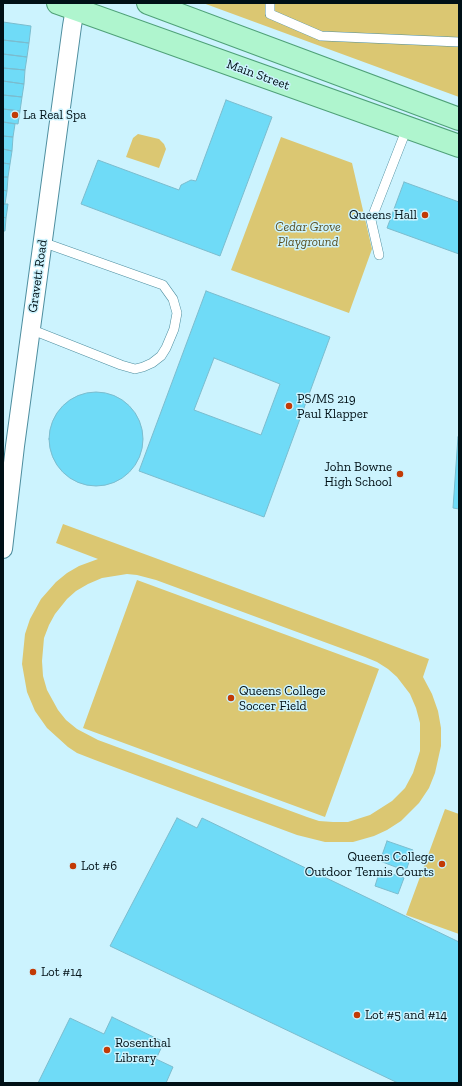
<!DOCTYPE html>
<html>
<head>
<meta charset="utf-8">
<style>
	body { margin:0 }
	#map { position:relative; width:462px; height:1086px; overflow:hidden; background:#ccf3fe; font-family:"Zilla Slab",serif }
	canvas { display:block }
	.frame { position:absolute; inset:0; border:4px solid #001016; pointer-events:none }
</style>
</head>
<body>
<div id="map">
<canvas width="462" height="1086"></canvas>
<div class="frame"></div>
</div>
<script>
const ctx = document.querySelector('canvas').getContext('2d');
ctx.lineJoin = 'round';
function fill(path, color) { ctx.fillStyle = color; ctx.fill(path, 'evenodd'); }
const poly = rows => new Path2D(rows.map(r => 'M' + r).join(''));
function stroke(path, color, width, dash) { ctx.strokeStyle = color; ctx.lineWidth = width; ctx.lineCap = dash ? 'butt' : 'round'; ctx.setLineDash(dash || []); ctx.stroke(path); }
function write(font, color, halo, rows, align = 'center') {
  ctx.font = font + ' "Zilla Slab",serif'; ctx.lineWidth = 3; ctx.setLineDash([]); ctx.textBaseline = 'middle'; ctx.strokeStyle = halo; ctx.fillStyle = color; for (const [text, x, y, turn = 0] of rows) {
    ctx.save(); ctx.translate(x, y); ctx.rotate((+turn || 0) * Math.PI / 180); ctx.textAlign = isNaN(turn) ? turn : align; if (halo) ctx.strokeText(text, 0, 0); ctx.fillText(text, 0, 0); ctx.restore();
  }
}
fill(poly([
	[203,3,459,3,459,97],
	[138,134,159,139,164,144,166,149,159,168,126,157,133,138],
	[281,137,352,163,372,249,349,313,231,270],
	[63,524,429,659,423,677,432,694,438,711,441,728,441,746,435,773,429,788,419,803,401,821,387,830,374,836,353,842,325,842,297,835,95,760,77,753,68,747,47,728,35,711,27,692,22,664,25,634,30,619,41,599,56,582,67,573,79,566,98,559,56,543],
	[127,574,137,575,156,580,365,657,377,662,388,669,397,677,410,694,416,708,420,723,420,751,413,773,405,788,392,801,370,815,348,822,333,822,319,821,307,817,98,740,77,729,66,720,58,710,47,690,43,676,42,661,44,638,49,625,55,614,67,599,76,591,88,584,102,578],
	[137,580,379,669,325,817,83,728],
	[445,809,459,814,459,934,406,915]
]), '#dbc772');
const building = poly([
	[3,22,31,26,29,43,3,40,3,22],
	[3,40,29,43,27,57,3,54,3,40],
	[3,54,27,57,25,70,3,68,3,54],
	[3,68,25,70,24,84,3,81,3,68],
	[3,81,24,84,22,97,3,95,3,81],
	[3,95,22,97,20,111,3,109,3,95],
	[226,100,272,117,220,256,81,204,98,160,179,190,181,185,191,180,196,181,226,100],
	[3,109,20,111,18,124,3,122,3,109],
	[3,122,15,124,13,137,3,136,3,122],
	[3,136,13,137,12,151,3,149,3,136],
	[3,149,12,151,10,164,3,163,3,149],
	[3,163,10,164,8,177,3,177,3,163],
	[3,177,8,177,7,191,3,190,3,177],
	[404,182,459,202,459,254,387,228,404,182],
	[3,190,7,191,5,204,3,204,3,190],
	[3,204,8,204,6,218,3,217,3,204],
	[3,217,6,218,5,231,3,231,3,217],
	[206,291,330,337,264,517,139,471,206,291],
	[214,358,280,384,261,435,194,410,214,358],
	'49 439a47 47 0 1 1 94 0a47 47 0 1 1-94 0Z',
	[458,437,459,437,459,509,453,508,458,437],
	[177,818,197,828,202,818,459,942,459,1083,398,1083,110,946,177,818],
	[387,841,413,850,406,871,380,861,387,841],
	[380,870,404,878,398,894,375,886,380,870],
	[112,1017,164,1042,156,1059,173,1067,166,1083,38,1083,70,1018,104,1034,112,1017]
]);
fill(building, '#6fdbf7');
stroke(building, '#7bbcce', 1);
const lane = poly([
	[270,3,270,14,321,36,459,42],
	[379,255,371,220,407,128],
	[30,329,121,365,135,369,143,367,152,363,161,356,166,348,174,329,177,313,173,299,163,285,42,242]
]);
const street = poly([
	[3,549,15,446,72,26,76,3]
]);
const primary = poly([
	[58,3,459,146],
	[148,3,459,119]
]);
stroke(lane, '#4e8e9f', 10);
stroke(street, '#4e8e9f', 20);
stroke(primary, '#4fa178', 24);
stroke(lane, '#fff', 9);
stroke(street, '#fff', 18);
stroke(primary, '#aff5ce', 22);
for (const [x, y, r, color] of [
	[15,115,4,"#c23a05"],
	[425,215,4,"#c23a05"],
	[289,406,4,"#c23a05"],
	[400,474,4,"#c23a05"],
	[231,698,4,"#c23a05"],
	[442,864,4,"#c23a05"],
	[73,866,4,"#c23a05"],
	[33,972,4,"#c23a05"],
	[357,1015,4,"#c23a05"],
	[107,1050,4,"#c23a05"]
]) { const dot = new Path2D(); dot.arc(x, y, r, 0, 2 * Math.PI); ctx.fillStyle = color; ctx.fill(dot); stroke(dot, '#ccf3fe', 1.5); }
write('13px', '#001016', '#ccf3fe', [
	["Main Street",258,75,20],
	["Gravett Road",38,276,-82]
]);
write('13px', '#001016', '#ccf3fe', [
	["La Real Spa",23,115],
	["Queens Hall",417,215,"right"],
	["PS/MS 219",297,399],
	["Paul Klapper",297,414],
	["John Bowne",392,467,"right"],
	["High School",392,482,"right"],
	["Queens College",239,691],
	["Soccer Field",239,706],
	["Queens College",434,857,"right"],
	["Outdoor Tennis Courts",434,872,"right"],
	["Lot #6",81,866],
	["Lot #14",41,972],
	["Lot #5 and #14",365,1015],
	["Rosenthal",115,1043],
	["Library",115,1058]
], 'left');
write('italic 13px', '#5b5124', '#ccf3fe', [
	["Cedar Grove",308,227],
	["Playground",308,242]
]);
</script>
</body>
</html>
